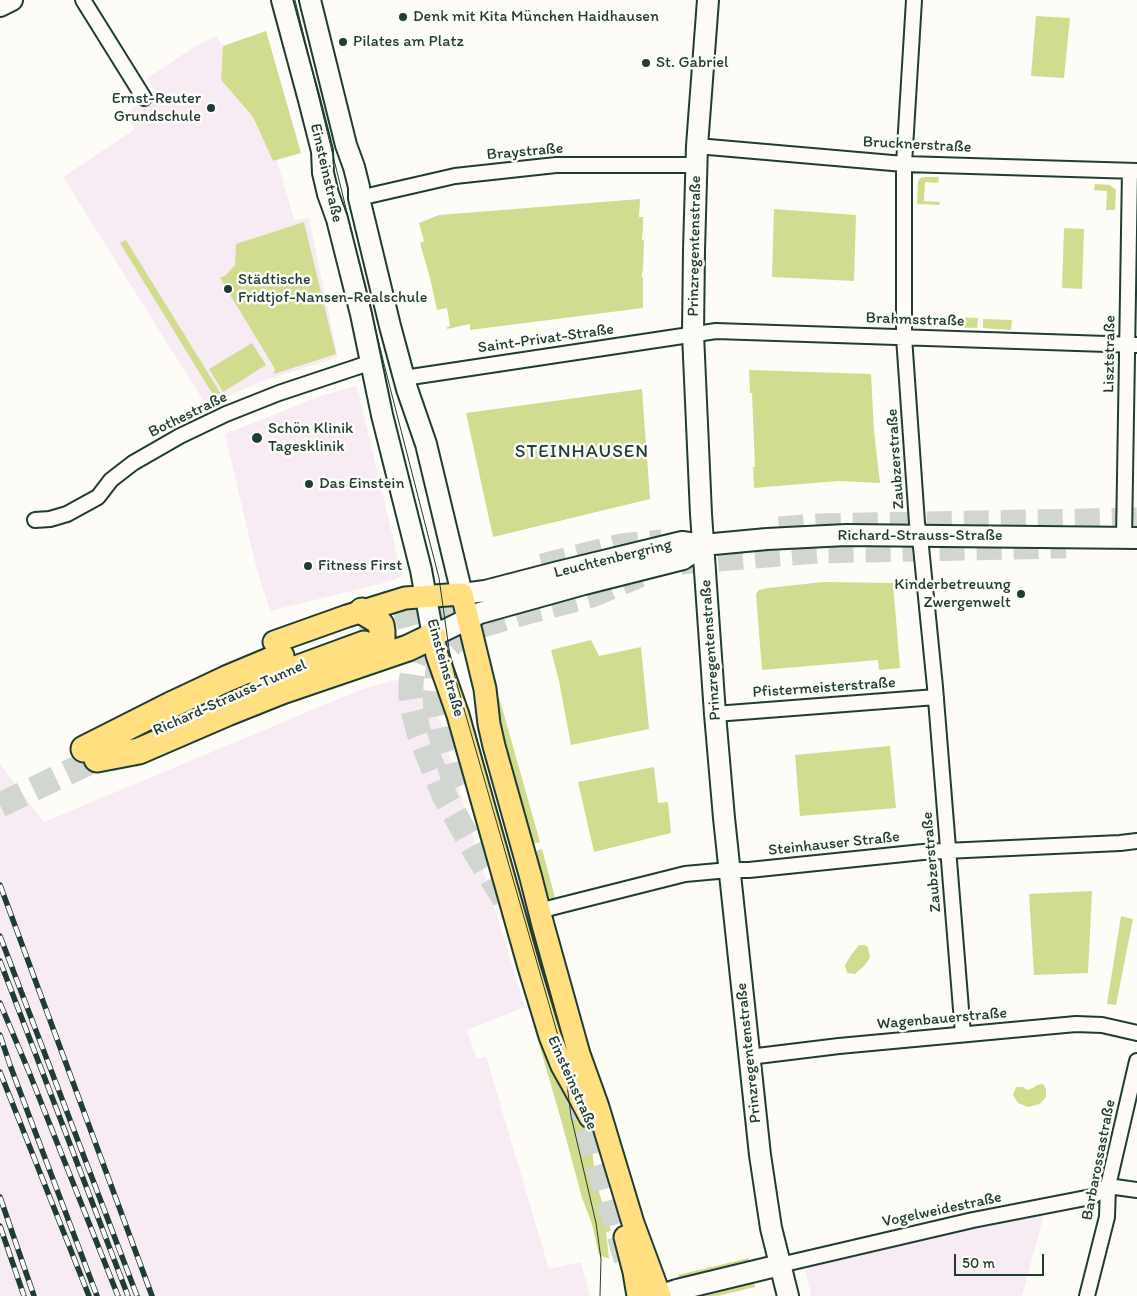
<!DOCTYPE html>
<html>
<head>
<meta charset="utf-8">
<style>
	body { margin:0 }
	#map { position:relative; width:1137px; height:1296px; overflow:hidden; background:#fdfcf7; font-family:Itim,sans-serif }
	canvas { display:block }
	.scale { position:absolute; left:954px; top:1254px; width:90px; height:22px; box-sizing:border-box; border:2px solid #1f3d34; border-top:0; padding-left:6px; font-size:15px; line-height:18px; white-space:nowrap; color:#1f3d34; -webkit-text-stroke:4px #fdfcf7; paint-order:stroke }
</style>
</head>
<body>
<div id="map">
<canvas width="1137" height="1296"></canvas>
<div class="scale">50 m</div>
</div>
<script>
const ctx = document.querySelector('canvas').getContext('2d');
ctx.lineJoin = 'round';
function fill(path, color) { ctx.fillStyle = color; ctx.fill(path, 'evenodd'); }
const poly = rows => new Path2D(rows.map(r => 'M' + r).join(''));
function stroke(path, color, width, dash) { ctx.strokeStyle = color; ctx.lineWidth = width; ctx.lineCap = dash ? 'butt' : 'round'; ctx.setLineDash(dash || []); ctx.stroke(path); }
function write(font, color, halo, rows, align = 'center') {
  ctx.font = font + ' Itim,sans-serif'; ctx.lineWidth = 5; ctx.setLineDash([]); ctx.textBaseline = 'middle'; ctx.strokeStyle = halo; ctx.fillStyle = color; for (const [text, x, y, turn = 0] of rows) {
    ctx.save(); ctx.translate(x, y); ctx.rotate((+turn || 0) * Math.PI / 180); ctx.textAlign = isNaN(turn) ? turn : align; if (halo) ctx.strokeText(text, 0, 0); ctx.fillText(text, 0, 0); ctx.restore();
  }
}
fill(poly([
	[216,36,223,46,221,80,253,117,273,161,277,160,294,220,309,218,338,357,266,380,206,405,63,177,135,129,126,114,155,90,147,78,194,47],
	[357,386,402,576,396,579,376,585,270,611,256,567,225,434,323,395],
	[407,677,411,693,425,699,433,697,486,881,525,1007,467,1030,477,1059,486,1056,549,1269,581,1262,590,1296,0,1296,0,764,44,822,360,690],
	[1045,1211,1022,1296,811,1296,804,1263]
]), '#f8ecf4');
fill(poly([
	[1036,16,1070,18,1064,78,1031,76],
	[266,31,301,153,273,161,253,117,221,80,223,46],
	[925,177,939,177,938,183,925,182,924,201,940,202,939,205,917,204,918,182,920,178],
	[1095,184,1110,185,1116,190,1115,210,1106,210,1107,191,1094,190],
	[640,199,639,217,643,217,643,233,642,233,642,240,644,240,643,271,642,272,642,278,643,278,643,308,470,330,470,324,447,329,447,327,450,326,447,308,437,310,430,278,420,243,424,241,419,223,439,215],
	[774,209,856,215,854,281,772,277],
	[304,222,336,354,274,374,275,369,220,278,226,275,235,265,236,244],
	[1064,228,1084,229,1082,289,1062,288],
	[126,240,221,394,215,398,120,243],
	[950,317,978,318,977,328,949,327],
	[983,319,1012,320,1011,330,983,328],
	[252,343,266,365,223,392,209,369],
	[749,370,871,374,874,431,880,483,838,481,754,488,753,467,755,467,752,393,750,393],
	[642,389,650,499,493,537,466,413],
	[823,582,893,583,900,668,879,670,878,660,762,670,756,594,759,590,768,588],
	[591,640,599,656,641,647,649,729,571,745,559,681,551,650],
	[436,669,526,979,521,980,432,670],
	[499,697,540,842,536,843,533,842,503,738,493,698],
	[890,746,896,808,800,816,795,755],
	[654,767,658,803,668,802,671,833,594,852,578,782],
	[542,849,556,901,551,900,548,898,543,890,546,888,536,853,538,850],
	[1092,891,1088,973,1034,975,1029,894],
	[1121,916,1133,919,1116,1005,1107,1004],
	[859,945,865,945,868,947,870,958,864,966,855,974,847,973,845,965,851,955],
	[537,1026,561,1090,569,1101,579,1112,589,1139,592,1150,596,1182,611,1231,606,1232,609,1259,599,1255,592,1224,582,1198,560,1116,534,1027],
	[1043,1084,1046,1089,1046,1097,1040,1104,1028,1107,1018,1103,1013,1095,1016,1087,1023,1087,1027,1090,1033,1088,1037,1085],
	[749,1258,749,1262,679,1280,678,1275],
	[754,1281,755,1287,718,1296,692,1296]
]), '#d1dc8f');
stroke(poly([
	[779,529,817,526,1137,520],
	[681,562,818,551,1066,546],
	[542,566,621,546,662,542],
	[474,589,460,595,445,607,426,630,414,662,411,683,411,697,413,710,419,733,444,795,476,853,512,911],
	[359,628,450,602],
	[458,787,452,774,439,729,436,715,435,695,438,670,442,657,450,645,463,634,473,628,516,615,592,595,640,575],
	[0,805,88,763],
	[577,1094,627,1262]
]), '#d1d6d0', 25, [25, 12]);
const street = poly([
	[83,0,144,98],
	[914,0,904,164,904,337,917,523,921,547,935,687,963,1034],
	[697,146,904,164,1137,171],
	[359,198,455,176,556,165,696,165],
	[404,378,716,331,1137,345],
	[35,520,50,519,67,514,98,497,111,480,133,463,180,436,226,414,279,393,372,362],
	[1124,538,1130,171],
	[715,714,936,697],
	[539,911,562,905,685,874,729,870,749,870,923,852,1120,843,1137,841],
	[749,1057,839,1046,1076,1024,1102,1025,1137,1033],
	[780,1265,973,1220,1091,1197,1108,1186,1137,1190],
	[1087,1296,1107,1217,1108,1186,1137,1061]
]);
const secondary = poly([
	[282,0,309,100,322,151,323,173,328,194,337,219,361,314,382,415,421,570,433,636,480,613,584,584,683,559,703,545],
	[310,0,346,145,354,167,359,187,359,198,390,326,407,389,426,444,462,594,485,591,558,572,682,542,703,545,767,539,846,535,1137,538],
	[708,0,697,146,694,250,693,334,701,514,715,714,724,818,760,1155,771,1228,788,1296],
	[0,6,12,0],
	[659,1296,677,1290,780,1265]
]);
const primary = poly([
	[433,636,437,655,458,715,529,967,550,1036,562,1066,581,1100,590,1117],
	[274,642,347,616,405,598,462,594,485,689,489,724,494,746,531,878,543,925,579,1054,598,1107,633,1223,660,1296],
	[625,1237,634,1272,638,1296]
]);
const highway = poly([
	[362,611,377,620,381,625,382,631,382,641,376,658],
	[263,681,364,644],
	[84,749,175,703,226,679,281,656],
	[97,759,139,751,227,713,282,691,408,648,433,636]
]);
stroke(street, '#1f3d34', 18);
stroke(secondary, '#1f3d34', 24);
stroke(primary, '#1f3d34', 25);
stroke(highway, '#1f3d34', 29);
stroke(street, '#fdfcf7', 14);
stroke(secondary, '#fdfcf7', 20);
stroke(primary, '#ffdf80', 21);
stroke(highway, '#ffdf80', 25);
stroke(poly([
	[295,0,384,364,439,578,449,649,456,681,563,1053,571,1116,596,1223,601,1259,600,1296]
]), '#1f3d34', 1);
const rail = poly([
	[0,885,152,1296],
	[0,936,137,1296],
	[0,961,128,1296],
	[0,1003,29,1072,118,1296],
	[0,1035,10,1065,97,1296],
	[0,1072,89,1296],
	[0,1197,34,1296],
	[0,1226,24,1296]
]);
stroke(rail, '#1f3d34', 5.5);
stroke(rail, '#fdfcf7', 4, [11]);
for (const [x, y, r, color] of [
	[403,17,5,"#1f3d34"],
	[343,42,5,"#1f3d34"],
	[646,63,5,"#1f3d34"],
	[211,108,5,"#1f3d34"],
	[228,289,5,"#1f3d34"],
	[257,438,6,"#1f3d34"],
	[309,484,5,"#1f3d34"],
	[308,566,5,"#1f3d34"],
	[1021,594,5,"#1f3d34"]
]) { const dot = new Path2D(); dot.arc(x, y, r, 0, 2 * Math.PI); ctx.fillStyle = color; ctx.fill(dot); stroke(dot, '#fdfcf7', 2); }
write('16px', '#1f3d34', '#fdfcf7', [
	["Denk mit Kita München Haidhausen",413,17],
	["Pilates am Platz",353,42],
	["St. Gabriel",656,63],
	["Ernst-Reuter",201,99,"right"],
	["Grundschule",201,117,"right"],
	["Städtische",238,280],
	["Fridtjof-Nansen-Realschule",238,298],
	["Schön Klinik",268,429],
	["Tagesklinik",268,447],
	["Das Einstein",319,484],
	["Fitness First",318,566],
	["Kinderbetreuung",1011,585,"right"],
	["Zwergenwelt",1011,603,"right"]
], 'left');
write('16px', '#1f3d34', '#fdfcf7', [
	["Brucknerstraße",917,145,3],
	["Braystraße",525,152,-5],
	["Einsteinstraße",326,173,77],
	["Prinzregentenstraße",695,246,-89],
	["Brahmsstraße",915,320,2],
	["Saint-Privat-Straße",546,339,-8],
	["Lisztstraße",1110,354,-89],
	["Bothestraße",188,415,-26],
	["Zaubzerstraße",896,459,-94],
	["Richard-Strauss-Straße",920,536],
	["Leuchtenbergring",613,559,-14],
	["Prinzregentenstraße",711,650,-94],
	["Einsteinstraße",445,668,74],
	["Pfistermeisterstraße",824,688,-4],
	["Richard-Strauss-Tunnel",230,698,-24],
	["Steinhauser Straße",834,844,-6],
	["Zaubzerstraße",932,862,-95],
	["Wagenbauerstraße",942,1019,-5],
	["Prinzregentenstraße",749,1053,-96],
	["Einsteinstraße",572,1083,66],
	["Barbarossastraße",1099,1160,-79],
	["Vogelweidestraße",942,1210,-12]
]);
ctx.letterSpacing = '1px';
write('19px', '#1f3d34', '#fdfcf7', [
	["STEINHAUSEN",582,452]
]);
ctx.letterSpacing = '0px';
</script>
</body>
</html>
